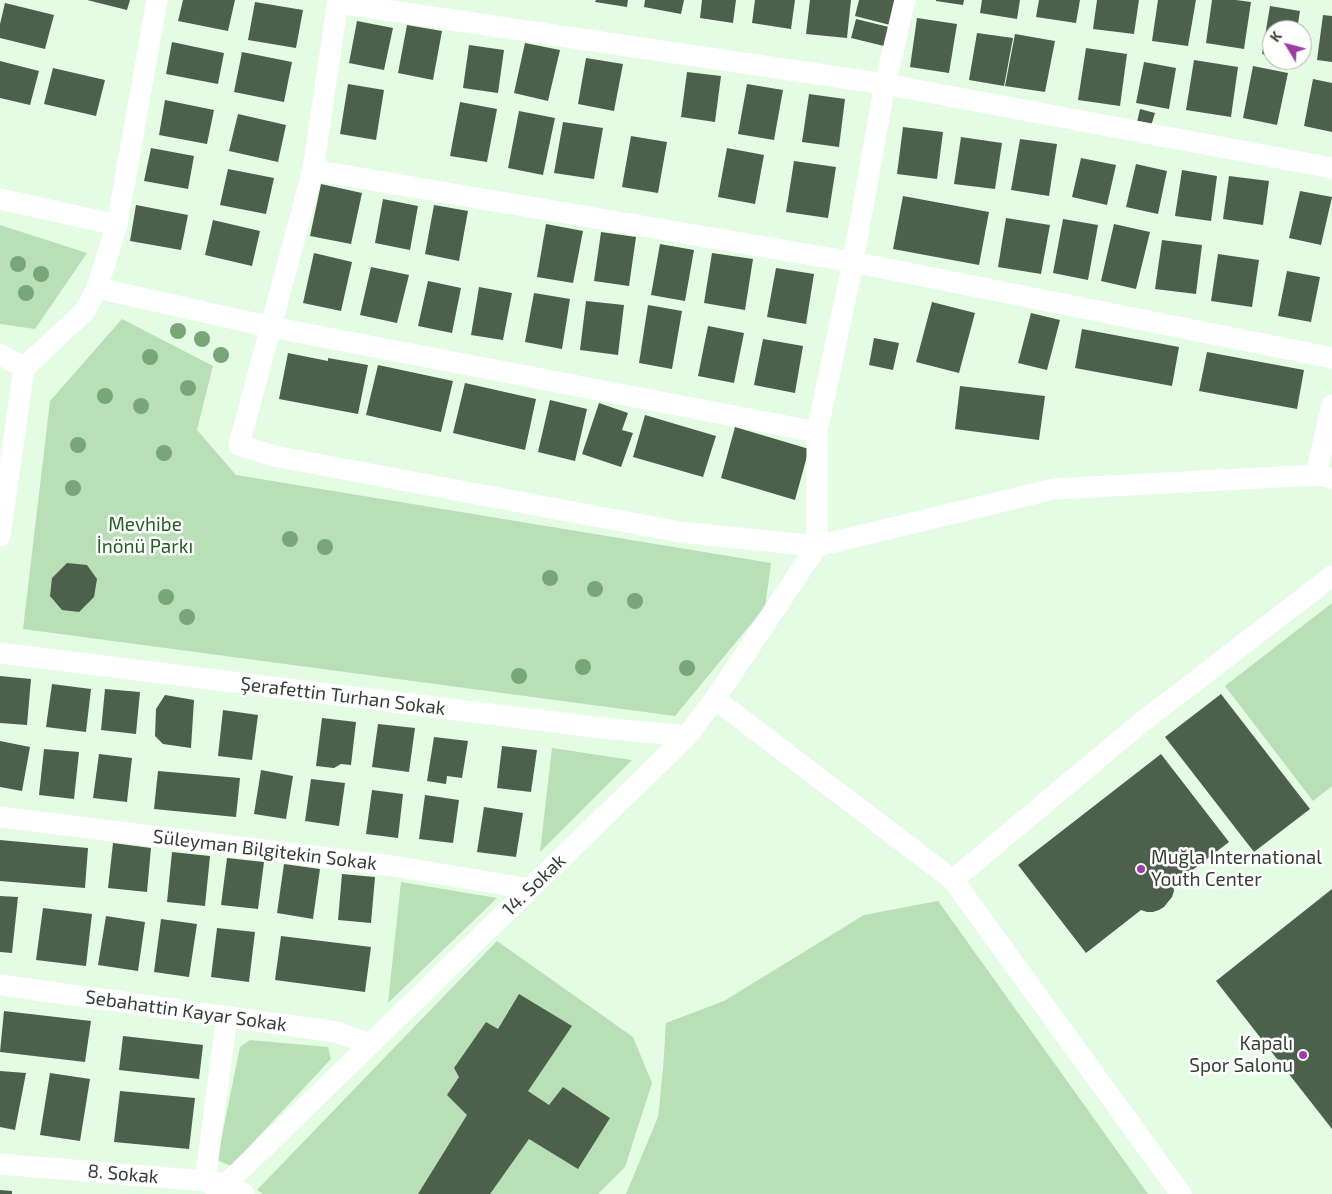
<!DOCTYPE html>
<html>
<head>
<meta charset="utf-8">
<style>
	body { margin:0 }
	#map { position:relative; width:1332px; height:1194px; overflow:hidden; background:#e5fce4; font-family:"Exo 2",sans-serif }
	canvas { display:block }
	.north { position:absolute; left:1262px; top:20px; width:50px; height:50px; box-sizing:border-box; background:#fff; border:1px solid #afb2ae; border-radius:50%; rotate:307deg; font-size:14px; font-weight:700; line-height:20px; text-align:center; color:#363f35 }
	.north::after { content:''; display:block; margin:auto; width:18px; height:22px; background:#9c3da6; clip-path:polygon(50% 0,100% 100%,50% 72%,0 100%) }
</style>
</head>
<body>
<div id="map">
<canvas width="1332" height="1194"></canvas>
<div class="north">K</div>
</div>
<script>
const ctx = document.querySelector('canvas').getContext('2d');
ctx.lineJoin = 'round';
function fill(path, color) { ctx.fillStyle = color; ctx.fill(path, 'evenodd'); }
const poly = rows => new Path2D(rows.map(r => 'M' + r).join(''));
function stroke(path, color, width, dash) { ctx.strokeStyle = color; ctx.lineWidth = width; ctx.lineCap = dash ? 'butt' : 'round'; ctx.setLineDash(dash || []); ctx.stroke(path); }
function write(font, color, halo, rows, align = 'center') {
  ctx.font = font + ' "Exo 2",sans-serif'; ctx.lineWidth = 5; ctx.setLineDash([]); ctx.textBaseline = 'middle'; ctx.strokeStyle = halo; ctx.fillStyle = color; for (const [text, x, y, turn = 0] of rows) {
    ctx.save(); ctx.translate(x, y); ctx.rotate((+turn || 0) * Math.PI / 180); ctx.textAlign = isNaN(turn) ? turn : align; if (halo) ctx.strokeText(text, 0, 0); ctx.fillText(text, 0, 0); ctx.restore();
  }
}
fill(poly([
	[0,225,87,253,35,329,0,324],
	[122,319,213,366,197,430,236,475,771,563,765,607,675,716,23,629,50,401],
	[1332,603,1332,786,1313,801,1225,686],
	[552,748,632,760,540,852],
	[401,882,497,898,388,1003],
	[938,901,1148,1194,626,1194,658,1117,663,1069,666,1023,724,1001,864,915],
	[497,941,633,1037,652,1083,625,1167,598,1194,263,1194,257,1190],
	[250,1040,328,1047,331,1059,231,1166,217,1160,240,1047]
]), '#b8dfb6');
fill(poly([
	[87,0,130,0,127,10],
	[183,0,235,0,228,31,178,21],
	[596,0,628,0,627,7,595,2],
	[645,0,684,0,681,14,644,7],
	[702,0,736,0,733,23,700,18],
	[755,0,795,0,791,29,752,23],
	[810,0,851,0,847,38,806,34],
	[859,0,901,0,894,26,855,16],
	[936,0,964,0,963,5,936,1],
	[982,0,1020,0,1017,19,980,13],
	[1039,0,1080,0,1076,23,1036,17],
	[1097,0,1139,0,1134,34,1093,29],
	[1158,0,1196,0,1188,46,1152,41],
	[1212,0,1236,0,1251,2,1244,49,1206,43],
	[255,2,303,10,296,48,248,40],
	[5,3,54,15,45,49,0,38,0,24],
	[1270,6,1300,11,1297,30,1272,30,1272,56,1262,54],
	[1323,15,1332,16,1332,62,1317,60],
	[917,18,957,24,949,73,910,67],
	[856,19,893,28,888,47,851,38],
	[357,21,393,28,384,70,349,63],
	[407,25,442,31,433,80,398,73],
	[977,33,1013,38,1004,86,969,80],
	[1015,34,1055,41,1045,92,1005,86],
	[172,42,224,53,218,84,166,74],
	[525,43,560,50,548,101,514,93],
	[469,45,504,50,498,93,463,88],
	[1086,48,1127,54,1120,106,1078,100],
	[242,52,292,62,284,102,234,92],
	[586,58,623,64,614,111,578,104],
	[1194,60,1238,67,1231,117,1186,110],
	[0,61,39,71,30,105,0,98],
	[1144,62,1176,68,1169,109,1136,103],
	[1253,66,1288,73,1277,125,1243,118],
	[53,68,105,80,96,116,44,104],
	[687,72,721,76,715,122,681,117],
	[1313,79,1332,83,1332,132,1304,126],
	[348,84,384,90,376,140,340,134],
	[747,84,783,90,774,140,738,134],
	[809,94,845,99,839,147,802,142],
	[165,100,214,110,207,144,159,135],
	[460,102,497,109,487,162,450,156],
	[1140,109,1155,113,1151,126,1137,122],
	[519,111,555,118,543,175,508,168],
	[238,114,286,125,278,162,229,151],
	[563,122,603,128,594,179,554,173],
	[903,127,943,132,937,179,897,174],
	[631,136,667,142,658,193,622,187],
	[961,137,1002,143,995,189,954,184],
	[1020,139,1057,144,1049,196,1011,190],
	[151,148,194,156,188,189,144,181],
	[727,148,764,155,755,204,718,197],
	[1081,158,1116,165,1107,205,1072,197],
	[794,161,836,167,828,218,786,212],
	[1136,164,1167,171,1158,214,1126,207],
	[228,169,274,178,266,214,220,205],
	[1182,170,1217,176,1211,221,1175,216],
	[1229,176,1269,181,1263,225,1223,219],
	[321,184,362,193,351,244,310,236],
	[1300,191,1332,197,1321,245,1289,238],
	[903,196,989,212,979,265,893,249],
	[383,199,418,206,410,250,375,243],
	[136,205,188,215,181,250,130,241],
	[434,205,468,211,459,261,425,254],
	[1006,218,1050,225,1041,274,998,267],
	[1063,219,1098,225,1088,280,1053,273],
	[213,220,260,231,252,266,205,255],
	[546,224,583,231,573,283,537,277],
	[1114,224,1150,232,1136,289,1101,281],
	[601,232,636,237,629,286,594,281],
	[1162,240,1202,245,1196,294,1155,289],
	[660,244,694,250,685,301,651,295],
	[314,253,352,262,341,311,303,303],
	[712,253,753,259,745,310,704,303],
	[1218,254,1259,260,1252,307,1211,301],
	[371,267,409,275,397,323,360,315],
	[776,268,814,274,806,324,767,317],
	[1287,271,1320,277,1311,322,1278,316],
	[428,281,461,288,452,333,418,326],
	[479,287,512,293,503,340,471,335],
	[534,293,570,299,562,349,525,342],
	[586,301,624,305,618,355,580,350],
	[932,302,975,313,959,373,916,362],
	[648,305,682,311,672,369,639,363],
	[1031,313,1060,320,1047,370,1018,363],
	[708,326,744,333,734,383,698,376],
	[1082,329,1179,347,1172,386,1075,368],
	[874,338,899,343,893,370,869,365],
	[763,339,803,346,795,393,754,385],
	[1207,352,1304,370,1297,409,1199,391],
	[288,353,328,361,328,358,368,365,358,414,279,399],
	[378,365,453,381,441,432,366,415],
	[465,383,536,399,525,450,453,433],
	[960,386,1045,396,1039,440,955,429],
	[550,400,587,409,575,461,538,452],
	[599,403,628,413,622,430,633,433,621,467,582,454],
	[645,415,716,436,703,477,633,457],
	[735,427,809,449,795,500,721,478],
	[67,563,87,565,97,579,94,597,79,612,62,610,50,596,52,578],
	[0,676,31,679,27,725,0,723],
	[52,684,91,689,86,732,46,727],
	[105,689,140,692,136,734,101,730],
	[1221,694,1310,809,1254,852,1165,737],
	[165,695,194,700,191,748,163,744,155,736,156,709],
	[223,710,258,715,252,760,218,756],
	[322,718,356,722,351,765,341,764,334,768,316,766],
	[378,724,415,728,409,772,372,767],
	[434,737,468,741,462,778,447,776,446,784,427,781],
	[0,741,30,747,22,791,0,787],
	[502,746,537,750,531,792,497,788],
	[44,749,79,752,74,799,39,795],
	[99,754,132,758,127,802,93,798],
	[1161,754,1229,842,1173,885,1174,891,1172,897,1164,907,1159,910,1153,912,1147,912,1141,910,1086,953,1018,865],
	[261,770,293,776,286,819,254,814],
	[158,771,240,778,236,817,154,809],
	[311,779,345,783,339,826,305,821],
	[372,790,403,794,398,838,366,834],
	[425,795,459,800,453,843,419,839],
	[484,807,523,813,516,857,477,852],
	[0,840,88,848,85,888,0,881],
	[113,843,151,848,147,892,108,888],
	[172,852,210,856,205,906,167,902],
	[227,858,264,862,258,909,221,905],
	[284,864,320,869,313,919,277,913],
	[342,874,375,877,371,923,338,920],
	[1332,889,1332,1129,1216,981],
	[0,896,18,897,12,953,0,952],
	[43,908,92,914,86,966,36,960],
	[106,916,145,922,138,971,98,965],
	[161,919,197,924,189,977,154,972],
	[217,928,255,932,249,982,211,977],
	[281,936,371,947,365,992,275,980],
	[519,994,572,1026,528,1091,549,1105,563,1087,610,1118,578,1169,529,1139,490,1194,418,1194,467,1115,447,1095,459,1077,454,1068,486,1022,498,1029],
	[4,1011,91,1021,85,1062,0,1052],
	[123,1036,203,1045,199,1079,119,1070],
	[0,1071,26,1073,15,1130,0,1127],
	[50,1073,90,1079,80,1141,40,1135],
	[120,1091,195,1098,189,1149,114,1142],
	[0,1190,12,1191,12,1194,0,1194]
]), '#4d604c');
stroke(poly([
	[338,0,313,170,239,445,274,456,680,532,817,546,1054,489,1316,475,1332,478],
	[338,3,885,84,1332,168],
	[313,170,853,262,1332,358],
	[0,199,117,225],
	[97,288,271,327,817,432],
	[0,354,24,368],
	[1316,475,1332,405],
	[0,536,24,368,85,311,97,288,117,225,157,0],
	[817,546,817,432,853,262,885,84,905,0],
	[0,653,602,728,687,736],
	[715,699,953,880,1181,1194],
	[0,817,393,866,530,889],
	[953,880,1137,726,1332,576],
	[0,985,336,1032,370,1044],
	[0,1164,205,1181,226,1184,244,1194],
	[205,1181,227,1017],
	[216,1194,687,736,715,699,817,546]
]), '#fff', 21);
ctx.fillStyle = '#79a679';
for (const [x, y] of [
	[18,264],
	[41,274],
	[26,293],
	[178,331],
	[202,339],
	[221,355],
	[150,357],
	[188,388],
	[105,396],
	[141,406],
	[78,445],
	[164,453],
	[73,488],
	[290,539],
	[325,547],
	[550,578],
	[595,589],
	[166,597],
	[635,601],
	[187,617],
	[583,667],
	[687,668],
	[519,676]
]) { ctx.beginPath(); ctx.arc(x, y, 8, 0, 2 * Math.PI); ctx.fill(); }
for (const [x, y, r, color] of [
	[1141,869,5,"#9c3da6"],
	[1303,1055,5,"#9c3da6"]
]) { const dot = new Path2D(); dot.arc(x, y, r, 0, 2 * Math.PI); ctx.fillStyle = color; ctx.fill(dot); stroke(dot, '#fff', 2); }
write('19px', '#205f21', '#fff', [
	["Mevhibe",145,525],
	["İnönü Parkı",145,547]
]);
write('19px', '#363f35', '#fff', [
	["Şerafettin Turhan Sokak",343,696,7],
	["Süleyman Bilgitekin Sokak",265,850,7],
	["14. Sokak",534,885,-44],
	["Sebahattin Kayar Sokak",186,1011,8],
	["8. Sokak",123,1174,5]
]);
write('19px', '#363f35', '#fff', [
	["Muğla International",1151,858],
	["Youth Center",1151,880],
	["Kapalı",1293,1044,"right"],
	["Spor Salonu",1293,1066,"right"]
], 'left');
</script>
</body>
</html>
